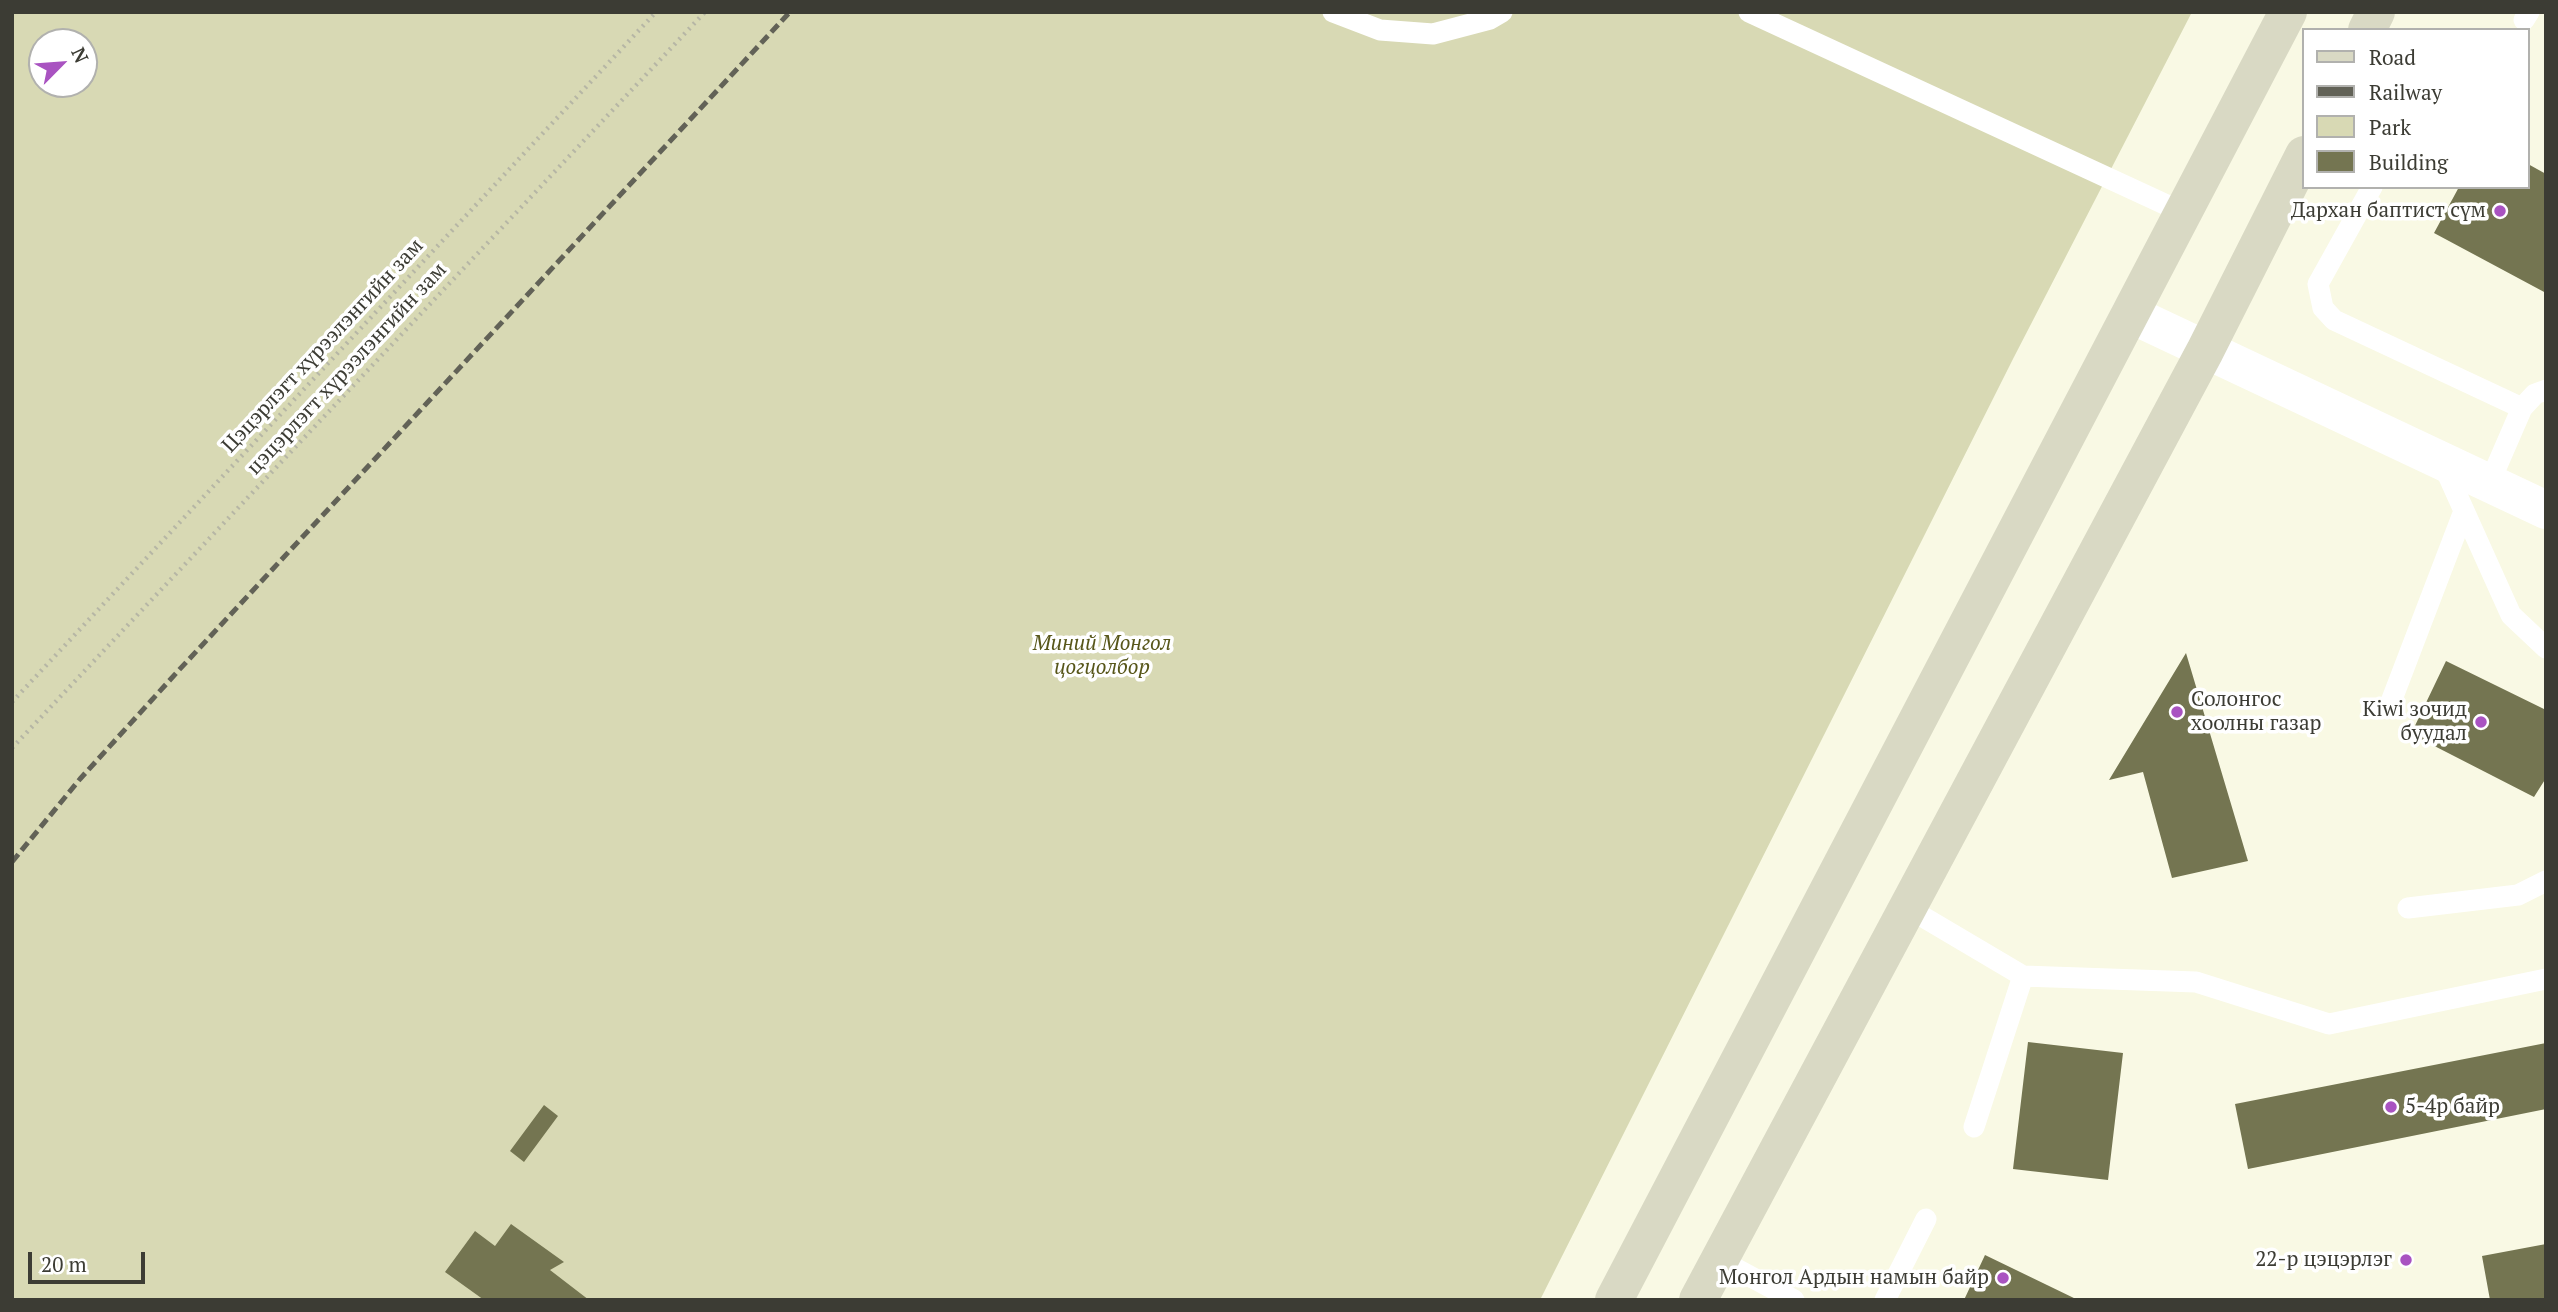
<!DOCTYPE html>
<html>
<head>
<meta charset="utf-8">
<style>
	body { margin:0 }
	#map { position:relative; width:2558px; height:1312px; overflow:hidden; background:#f9f9e4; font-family:"PT Serif",serif }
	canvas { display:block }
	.frame { position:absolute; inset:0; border:14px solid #3c3c34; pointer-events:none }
	.legend { position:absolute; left:2302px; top:28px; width:228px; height:161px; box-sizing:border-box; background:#fff; border:2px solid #b1b1ae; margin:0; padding:9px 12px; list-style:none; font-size:21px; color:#3c3c34 }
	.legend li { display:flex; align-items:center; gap:14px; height:35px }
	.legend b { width:35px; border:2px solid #b1b1ae }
	.north { position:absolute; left:28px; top:28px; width:70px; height:70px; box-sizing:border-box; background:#fff; border:2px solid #b1b1ae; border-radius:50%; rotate:65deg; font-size:19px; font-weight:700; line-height:28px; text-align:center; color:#3c3c34 }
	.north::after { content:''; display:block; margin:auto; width:24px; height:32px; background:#a953c1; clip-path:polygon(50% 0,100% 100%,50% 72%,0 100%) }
	.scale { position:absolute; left:28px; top:1252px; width:117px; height:32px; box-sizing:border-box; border:4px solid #3c3c34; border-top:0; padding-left:9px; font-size:21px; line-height:24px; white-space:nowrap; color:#3c3c34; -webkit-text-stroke:5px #fff; paint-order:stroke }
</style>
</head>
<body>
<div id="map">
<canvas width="2558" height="1312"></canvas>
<div class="frame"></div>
<ul class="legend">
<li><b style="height:9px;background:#d9d9c4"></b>Road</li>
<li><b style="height:9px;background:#626257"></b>Railway</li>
<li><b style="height:19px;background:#d8d9b4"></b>Park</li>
<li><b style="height:19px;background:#747551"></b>Building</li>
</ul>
<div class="north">N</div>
<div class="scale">20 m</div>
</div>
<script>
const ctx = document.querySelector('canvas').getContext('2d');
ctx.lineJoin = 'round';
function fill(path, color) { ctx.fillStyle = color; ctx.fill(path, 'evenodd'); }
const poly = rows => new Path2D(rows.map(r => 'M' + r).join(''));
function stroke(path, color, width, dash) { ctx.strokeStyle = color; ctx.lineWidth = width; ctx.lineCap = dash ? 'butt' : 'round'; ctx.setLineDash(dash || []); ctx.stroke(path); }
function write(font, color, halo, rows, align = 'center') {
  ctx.font = font + ' "PT Serif",serif'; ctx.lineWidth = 7; ctx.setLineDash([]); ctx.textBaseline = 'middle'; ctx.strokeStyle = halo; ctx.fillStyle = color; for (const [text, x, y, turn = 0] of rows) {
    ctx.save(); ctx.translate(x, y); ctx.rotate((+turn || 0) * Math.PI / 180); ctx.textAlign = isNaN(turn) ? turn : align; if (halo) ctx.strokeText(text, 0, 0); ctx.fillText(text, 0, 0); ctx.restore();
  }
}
fill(poly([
	[12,12,2192,12,2014,357,1540,1300,12,1300],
	[42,42,84,42,84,84,42,84]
]), '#d8d9b4');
fill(poly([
	[2528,164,2546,174,2546,293,2434,233,2459,187,2528,187],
	[2186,653,2248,861,2172,878,2143,772,2109,780],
	[2446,661,2546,710,2546,778,2534,797,2411,734],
	[2028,1042,2123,1053,2108,1180,2013,1169],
	[2546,1043,2546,1109,2248,1169,2235,1104],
	[544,1105,558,1116,524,1162,510,1151],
	[511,1224,564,1262,550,1270,589,1300,484,1300,445,1272,475,1231,495,1246],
	[2546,1244,2546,1300,2490,1300,2482,1256],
	[1985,1255,2078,1300,1964,1300]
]), '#747551');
stroke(poly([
	[12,702,656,12],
	[12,748,705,12]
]), '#b6b6a5', 4.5, [2, 5]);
stroke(poly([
	[1333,12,1380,30,1433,34,1490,19,1502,12],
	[1749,12,2184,213],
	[2524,20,2529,12],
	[2372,187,2318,284,2323,308,2334,320,2522,408],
	[2443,464,2511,615,2546,648],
	[2489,484,2522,408,2535,394,2546,390],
	[2389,707,2464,511],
	[1908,908,2023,976],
	[2408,908,2518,895,2546,881],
	[1974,1127,2023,976,2196,982,2329,1024,2546,979],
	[1718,1259,1794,1300],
	[1885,1300,1926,1219]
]), '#fff', 21);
stroke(poly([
	[2130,314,2546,510]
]), '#fff', 38);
stroke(poly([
	[2367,30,2376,12],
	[1614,1300,2288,12],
	[1698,1300,2205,351,2304,155]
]), '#d9d9c4', 38);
stroke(poly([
	[12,862,80,779,179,670,790,12]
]), '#626257', 5, [10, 5]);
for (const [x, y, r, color] of [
	[2500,211,7,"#a953c1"],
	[2177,712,7,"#a953c1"],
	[2481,722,7,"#a953c1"],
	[2391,1107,7,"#a953c1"],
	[2406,1260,7,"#a953c1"],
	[2003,1278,7,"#a953c1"]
]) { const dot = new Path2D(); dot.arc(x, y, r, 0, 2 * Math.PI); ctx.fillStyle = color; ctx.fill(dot); stroke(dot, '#fff', 2.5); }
write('21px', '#3c3c34', '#fff', [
	["Дархан баптист сүм",2486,211],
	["Солонгос",2191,700,"left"],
	["хоолны газар",2191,724,"left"],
	["Kiwi зочид",2467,710],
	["буудал",2467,734],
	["5-4р байр",2405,1107,"left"],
	["22-р цэцэрлэг",2392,1260],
	["Монгол Ардын намын байр",1989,1278]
], 'right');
write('21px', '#3c3c34', '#fff', [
	["Цэцэрлэгт хүрээлэнгийн зам",323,346,-47],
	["цэцэрлэгт хүрээлэнгийн зам",347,369,-47]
]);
write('italic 21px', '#575619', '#fff', [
	["Миний Монгол",1102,644],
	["цогцолбор",1102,668]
]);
</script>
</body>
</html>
